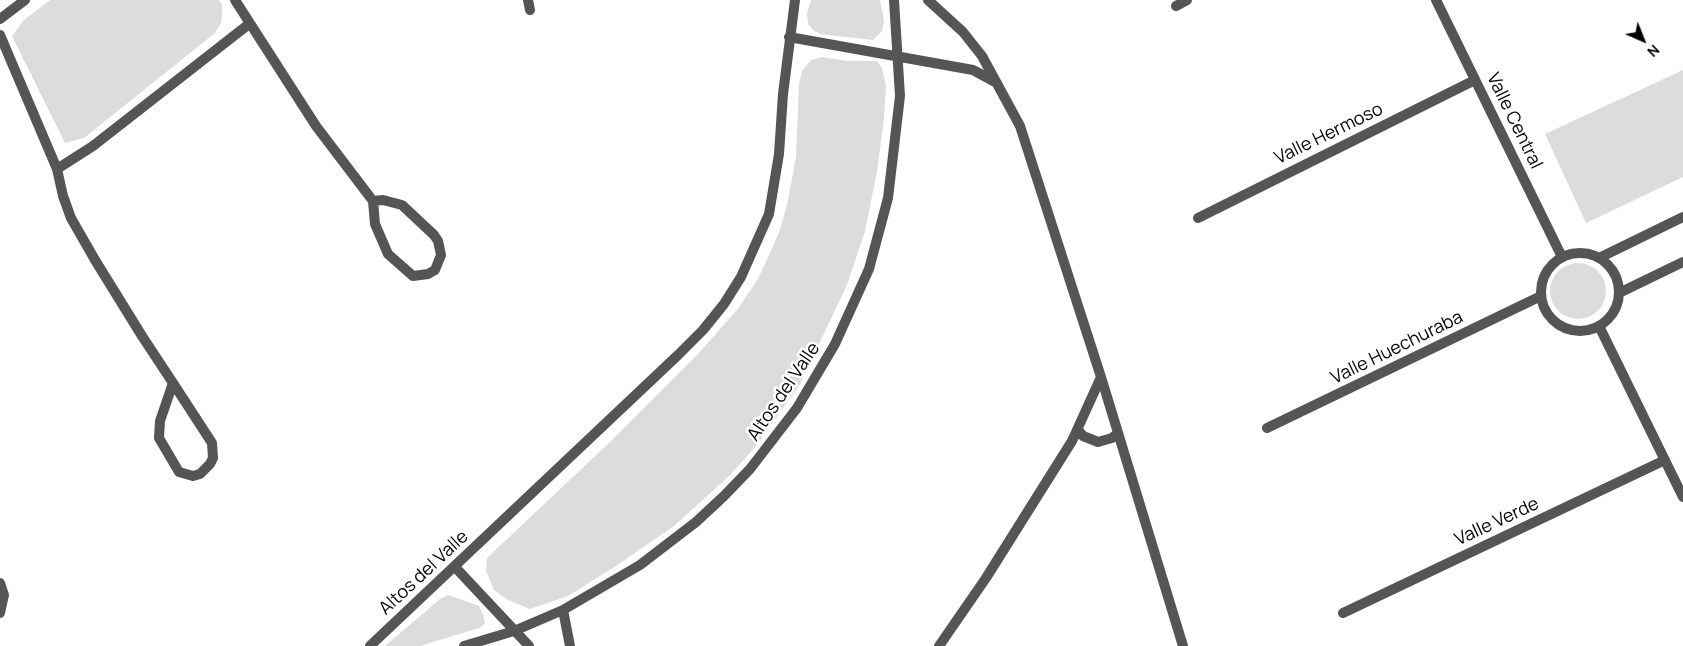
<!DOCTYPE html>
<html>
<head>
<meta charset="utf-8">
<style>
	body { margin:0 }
	#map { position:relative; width:1683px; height:646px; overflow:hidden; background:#fff; font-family:Manrope,sans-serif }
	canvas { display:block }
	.north { position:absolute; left:1618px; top:15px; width:50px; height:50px; -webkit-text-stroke:4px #fff; paint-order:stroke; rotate:136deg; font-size:14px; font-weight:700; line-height:20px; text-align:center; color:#000 }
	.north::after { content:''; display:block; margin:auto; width:18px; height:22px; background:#000; clip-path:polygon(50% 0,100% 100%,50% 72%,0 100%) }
</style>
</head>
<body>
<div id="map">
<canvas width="1683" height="646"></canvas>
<div class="north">N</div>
</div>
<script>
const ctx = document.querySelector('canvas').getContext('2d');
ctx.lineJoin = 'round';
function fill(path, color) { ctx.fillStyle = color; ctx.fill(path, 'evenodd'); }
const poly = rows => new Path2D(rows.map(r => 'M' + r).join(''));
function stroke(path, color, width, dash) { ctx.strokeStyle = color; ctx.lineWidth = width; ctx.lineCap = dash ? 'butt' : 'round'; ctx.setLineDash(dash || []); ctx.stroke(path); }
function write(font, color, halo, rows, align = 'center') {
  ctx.font = font + ' Manrope,sans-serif'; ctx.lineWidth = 5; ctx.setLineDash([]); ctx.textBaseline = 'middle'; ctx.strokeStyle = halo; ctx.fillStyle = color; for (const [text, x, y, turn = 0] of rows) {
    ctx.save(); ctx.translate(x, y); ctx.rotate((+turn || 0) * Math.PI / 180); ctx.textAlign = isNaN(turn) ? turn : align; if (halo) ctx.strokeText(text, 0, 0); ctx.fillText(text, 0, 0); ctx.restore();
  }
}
fill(poly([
	[50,0,219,0,222,5,222,14,221,23,215,33,84,138,65,143,12,36,24,20],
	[811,0,880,0,884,21,882,31,873,40,820,34,813,30,808,24,807,13],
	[822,57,847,61,877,61,882,68,886,87,884,118,877,172,865,231,847,285,800,384,756,446,729,476,674,526,616,566,568,596,530,609,508,600,494,590,486,571,487,558,612,440,697,355,737,310,758,279,779,233,787,205,796,157,799,84,802,71,811,60],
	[1683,70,1683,177,1586,223,1545,134],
	'1550 291a28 28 0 1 1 56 0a28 28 0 1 1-56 0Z',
	[448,595,479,606,483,614,485,624,479,628,420,646,385,646,440,599]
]), '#dcdcdc');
stroke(poly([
	[235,0,316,126,373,201,375,224,388,254,413,276,428,274,435,270,441,255,438,241,434,235,402,205,383,200,373,201],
	[528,0,530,10],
	[928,0,963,32,982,56,1020,126,1101,377,1183,646],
	[1436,0,1562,257],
	[1176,6,1187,0],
	[0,19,25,0],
	[0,35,57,169,63,196,71,218,95,260,142,336,173,383,212,443,213,458,210,464,200,474,193,476,179,472,159,438,160,421,173,383],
	[789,37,973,70,997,83],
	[57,169,93,146,249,24],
	[1198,218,1475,80],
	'1541 292a39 39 0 1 1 78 0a39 39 0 1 1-78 0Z',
	[1599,258,1683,217],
	[1619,293,1683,262],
	[1599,326,1683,497],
	[1267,428,1541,296],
	[1078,430,1083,436,1098,442,1112,438,1118,433],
	[455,567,529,646],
	[0,583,4,595,0,613],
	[563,610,570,646],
	[1343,613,1665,460],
	[370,646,678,355,703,330,724,304,741,277,769,214,779,154,783,94,795,0],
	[464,646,514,631,563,610,640,565,696,522,724,496,750,469,797,408,835,344,869,269,888,198,900,96,894,0],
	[939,646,986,578,1072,441,1101,377]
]), '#555', 10);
write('18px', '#000', '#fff', [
	["Valle Central",1514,121,64],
	["Valle Hermoso",1329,134,-26],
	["Valle Huechuraba",1397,348,-26],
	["Altos del Valle",784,392,-56],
	["Valle Verde",1497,522,-25],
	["Altos del Valle",424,573,-43]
]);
</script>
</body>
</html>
